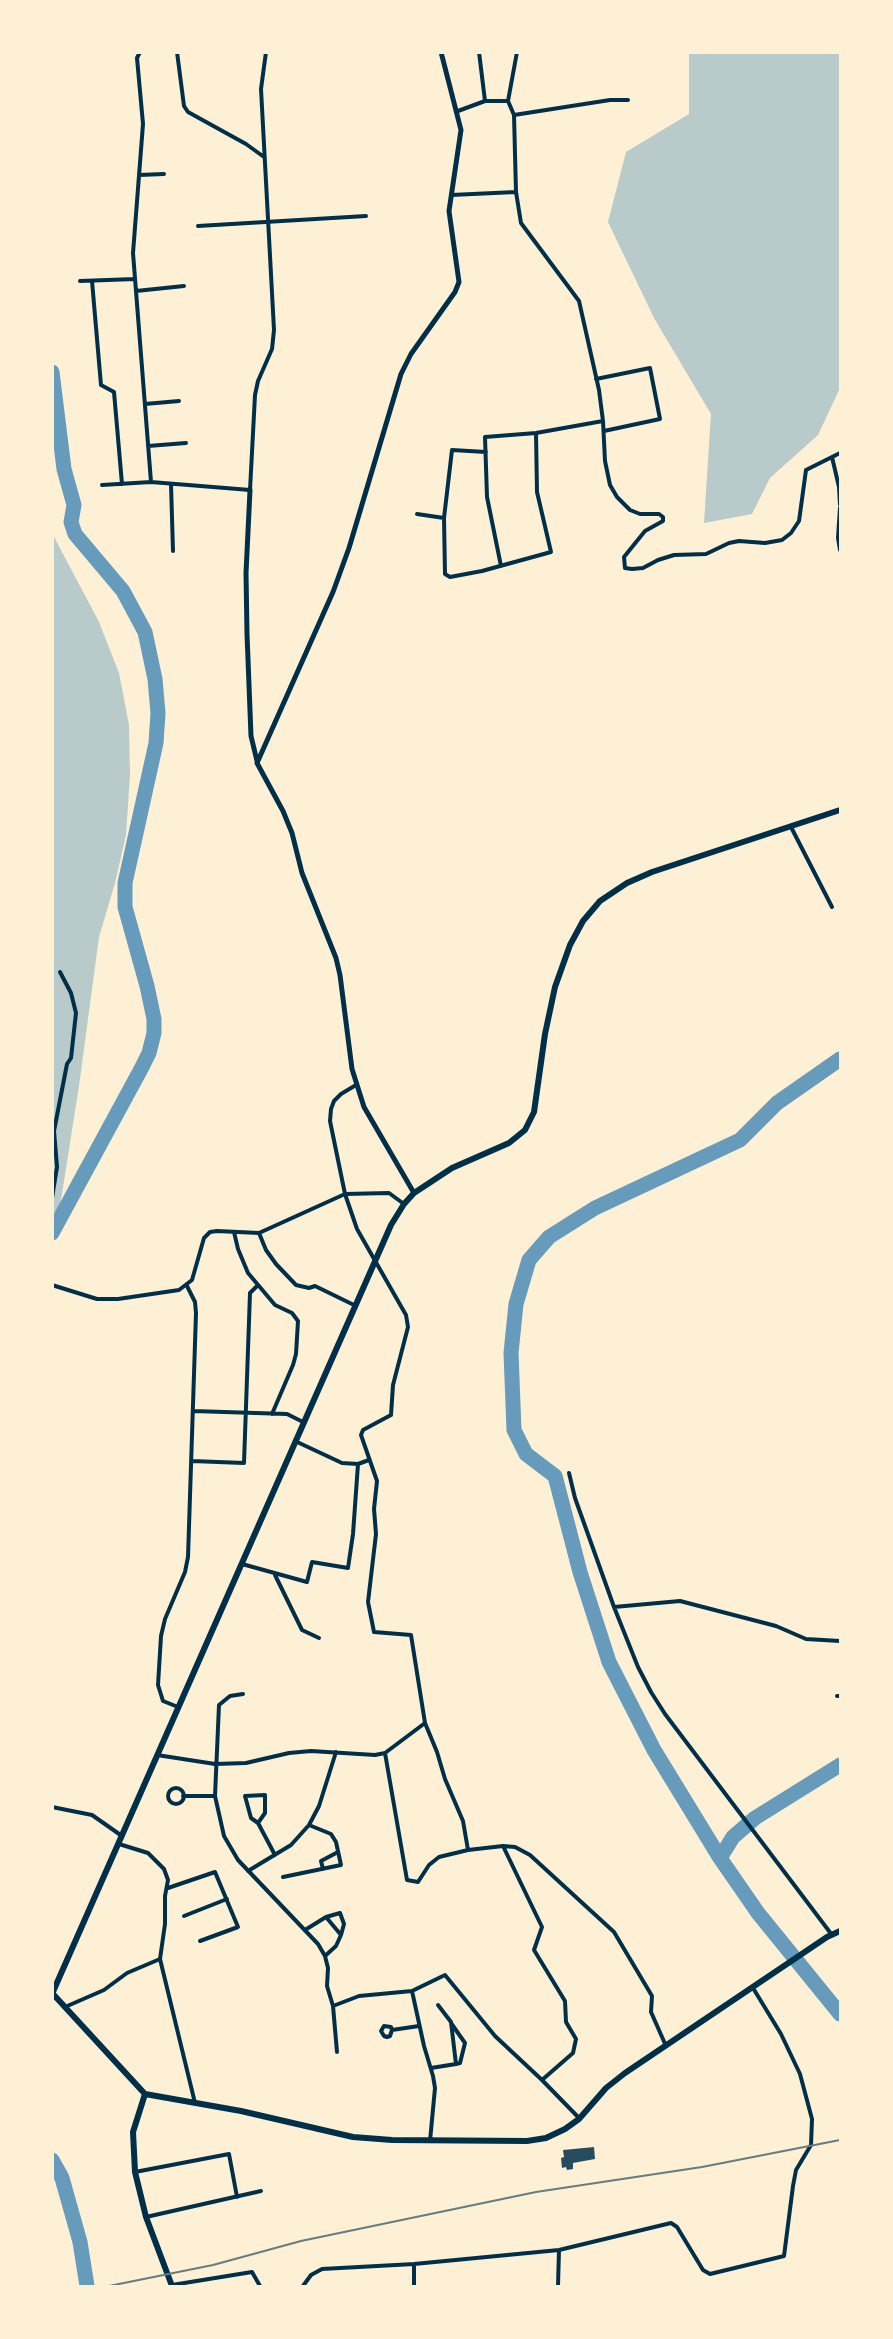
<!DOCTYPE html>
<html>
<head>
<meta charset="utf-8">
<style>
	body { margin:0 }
	#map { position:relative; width:893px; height:2339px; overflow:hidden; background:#fdf0d5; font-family:Poppins,sans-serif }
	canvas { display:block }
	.frame { position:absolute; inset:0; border:54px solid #fdf0d5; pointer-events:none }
</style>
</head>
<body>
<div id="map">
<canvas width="893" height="2339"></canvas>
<div class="frame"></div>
</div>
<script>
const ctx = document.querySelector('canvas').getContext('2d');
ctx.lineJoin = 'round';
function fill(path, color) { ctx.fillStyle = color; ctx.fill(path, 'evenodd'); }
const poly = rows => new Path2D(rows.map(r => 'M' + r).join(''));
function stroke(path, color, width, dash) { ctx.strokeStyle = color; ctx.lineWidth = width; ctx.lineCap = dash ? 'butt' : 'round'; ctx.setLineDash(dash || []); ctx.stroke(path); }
fill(poly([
	[689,53,840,53,840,388,818,435,770,478,752,514,704,523,711,414,654,318,608,222,626,152,689,114],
	[53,535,99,622,119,673,129,725,130,775,126,835,115,883,99,937,79,1086,62,1194,53,1237]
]), '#b9caca');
stroke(poly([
	[52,372,64,469,74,505,71,522,75,534,123,591,145,632,155,679,158,713,156,743,125,883,125,907,147,986,154,1019,154,1033,149,1053,141,1069,52,1233],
	[840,1059,777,1103,740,1140,595,1208,549,1237,529,1260,516,1304,511,1353,514,1430,526,1454,555,1476,580,1572,609,1662,654,1750,720,1858,758,1913,840,2014],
	[720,1858,733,1837,755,1818,840,1765],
	[52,2160,62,2178,80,2242,87,2286]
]), '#669bbc', 15);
fill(poly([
	[594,2147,595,2159,573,2163,573,2169,567,2170,566,2167,562,2168,561,2158,564,2157,563,2150]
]), '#264d5e');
stroke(poly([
	[140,52,137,58,143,124,133,253,151,482],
	[177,52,184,106,188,112,246,144,264,157],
	[479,52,485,101],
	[458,111,485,101,508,101],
	[514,115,508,101,517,52],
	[139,175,164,174],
	[516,192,521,223,579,301,599,390,603,421,605,461,610,485,617,497,630,510,640,514,659,514,663,517,663,521,645,531,624,557,625,568,632,569,643,568,658,560,674,555,706,554,729,543,739,541,765,543,782,540,791,533,799,521,806,470,840,453],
	[451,195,516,192,514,115,610,100,628,100],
	[198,226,366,216],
	[80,281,135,279],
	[92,281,101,385,114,392,122,484],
	[136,291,184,286],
	[596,379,650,368,660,419,604,431],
	[145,404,179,401],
	[148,446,186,443],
	[486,452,452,450,444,518,445,574,450,577,482,571,551,552,537,492,536,433],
	[832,457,839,487,840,505],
	[171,484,173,551],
	[102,485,151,482,250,490,255,395,258,381,272,349,274,330,261,89,266,52],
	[840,508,838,538,840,550],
	[417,514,444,518],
	[501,566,487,497,485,437,536,433,603,421],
	[791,827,832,907],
	[356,1085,341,1094,334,1101,331,1109,330,1121,345,1194,357,1229,406,1315,408,1327,393,1385,391,1415,363,1430,361,1435,377,1481,374,1509,376,1534,368,1602,374,1632,411,1635,425,1723,437,1752,445,1779,463,1821,468,1850],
	[52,1198,57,1167,54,1131,67,1064,71,1058,76,1013,71,993,60,972],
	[234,1232,238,1249,248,1273,275,1305,292,1313,298,1321,296,1354,293,1365,272,1414],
	[259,1233,266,1250,276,1264,296,1285,309,1288,315,1286,354,1305],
	[52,1285,97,1299,118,1299,179,1290,192,1280,204,1238,210,1232,217,1231,259,1233,345,1194,389,1193,404,1204],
	[193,1411,287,1414,303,1422],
	[295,1441,342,1463,358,1464,369,1460],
	[192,1461,244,1463,250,1293,258,1285],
	[569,1473,575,1498,614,1607,638,1667,651,1692,665,1714,832,1935],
	[242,1564,307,1582,312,1562,348,1568,353,1534,358,1464],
	[275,1575,302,1630,319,1638],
	[614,1607,680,1601,776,1626,806,1639,840,1641],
	[243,1694,230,1696,219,1705,215,1796,224,1836,238,1860,318,1944,325,1956,328,1968,327,1986,333,2006,359,1996,412,1991,424,2046,433,2076,435,2088,430,2141],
	[837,1696,840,1696],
	[178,1707,163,1701,158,1685,161,1636,165,1619,185,1572,188,1557,196,1313,195,1302,187,1286],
	[385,1753,407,1880,418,1882,429,1865,439,1857,468,1850,503,1846,515,1847,530,1855,614,1932,652,1996,651,2012,666,2046],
	[157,1755,215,1764,246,1763,289,1753,311,1751,375,1755,385,1753,425,1723],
	'168 1796a8 8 0 1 1 16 0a8 8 0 1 1-16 0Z',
	[265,1795,265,1813,258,1823,251,1818,245,1796,265,1795],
	[183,1796,215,1796],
	[52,1807,92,1815,122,1836],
	[258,1823,275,1855],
	[119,1844,148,1853,164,1869,168,1880,165,1896,165,1924,160,1959,195,2103],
	[503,1846,542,1927,534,1950,565,2001,566,2022,576,2039,573,2053,542,2080,579,2118],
	[323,1869,321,1861,338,1852],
	[248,1871,291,1845,309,1825,319,1806,336,1752],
	[283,1877,341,1865,336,1842,331,1834,309,1825],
	[168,1888,215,1872,238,1927,200,1941],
	[184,1916,227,1899],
	[326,1917,341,1935],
	[305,1930,326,1917,340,1913,344,1924,341,1935,336,1946,325,1956],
	[412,1991,445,1975,495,2036,542,2080],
	[333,2006,337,2052],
	[65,2007,104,1990,127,1973,160,1959],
	[451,2023,465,2043,460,2063,456,2064],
	[392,2030,390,2036,387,2037,384,2036,381,2031,384,2026,391,2027,392,2030,419,2026],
	[431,2068,456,2064,451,2022,438,2005],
	[135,2172,229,2154,237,2197],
	[146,2217,261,2191],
	[172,2285,252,2272,260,2286],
	[303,2286,311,2275,322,2269,414,2264,559,2250,671,2223,677,2227,703,2270,710,2274,784,2256,793,2186,796,2170,811,2145,812,2119,800,2074,781,2034,753,1988],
	[414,2286,414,2264],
	[558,2286,559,2250]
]), '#003049', 4);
stroke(poly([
	[250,490,246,573,247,634,251,736,257,761],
	[414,1193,364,1107,352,1069,340,975,336,958,302,873,292,833,283,811,257,763,333,592,349,548,401,374,411,354,455,292,459,282,449,211,461,130,441,52]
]), '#003049', 5);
stroke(poly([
	[52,1994,391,1225,404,1204,414,1193,452,1168,509,1143,525,1130,534,1112,545,1034,555,987,570,945,583,921,600,901,627,883,652,872,840,810],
	[53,1994,145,2094],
	[145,2094,241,2111,353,2137,392,2140,527,2141,546,2138,565,2129,579,2119,606,2088,625,2073,827,1937,840,1931],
	[145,2094,133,2132,135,2172,146,2217,172,2286]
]), '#003049', 6);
stroke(poly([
	[109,2286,213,2265,301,2241,536,2192,702,2167,840,2140]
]), '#657d81', 2);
</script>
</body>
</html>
